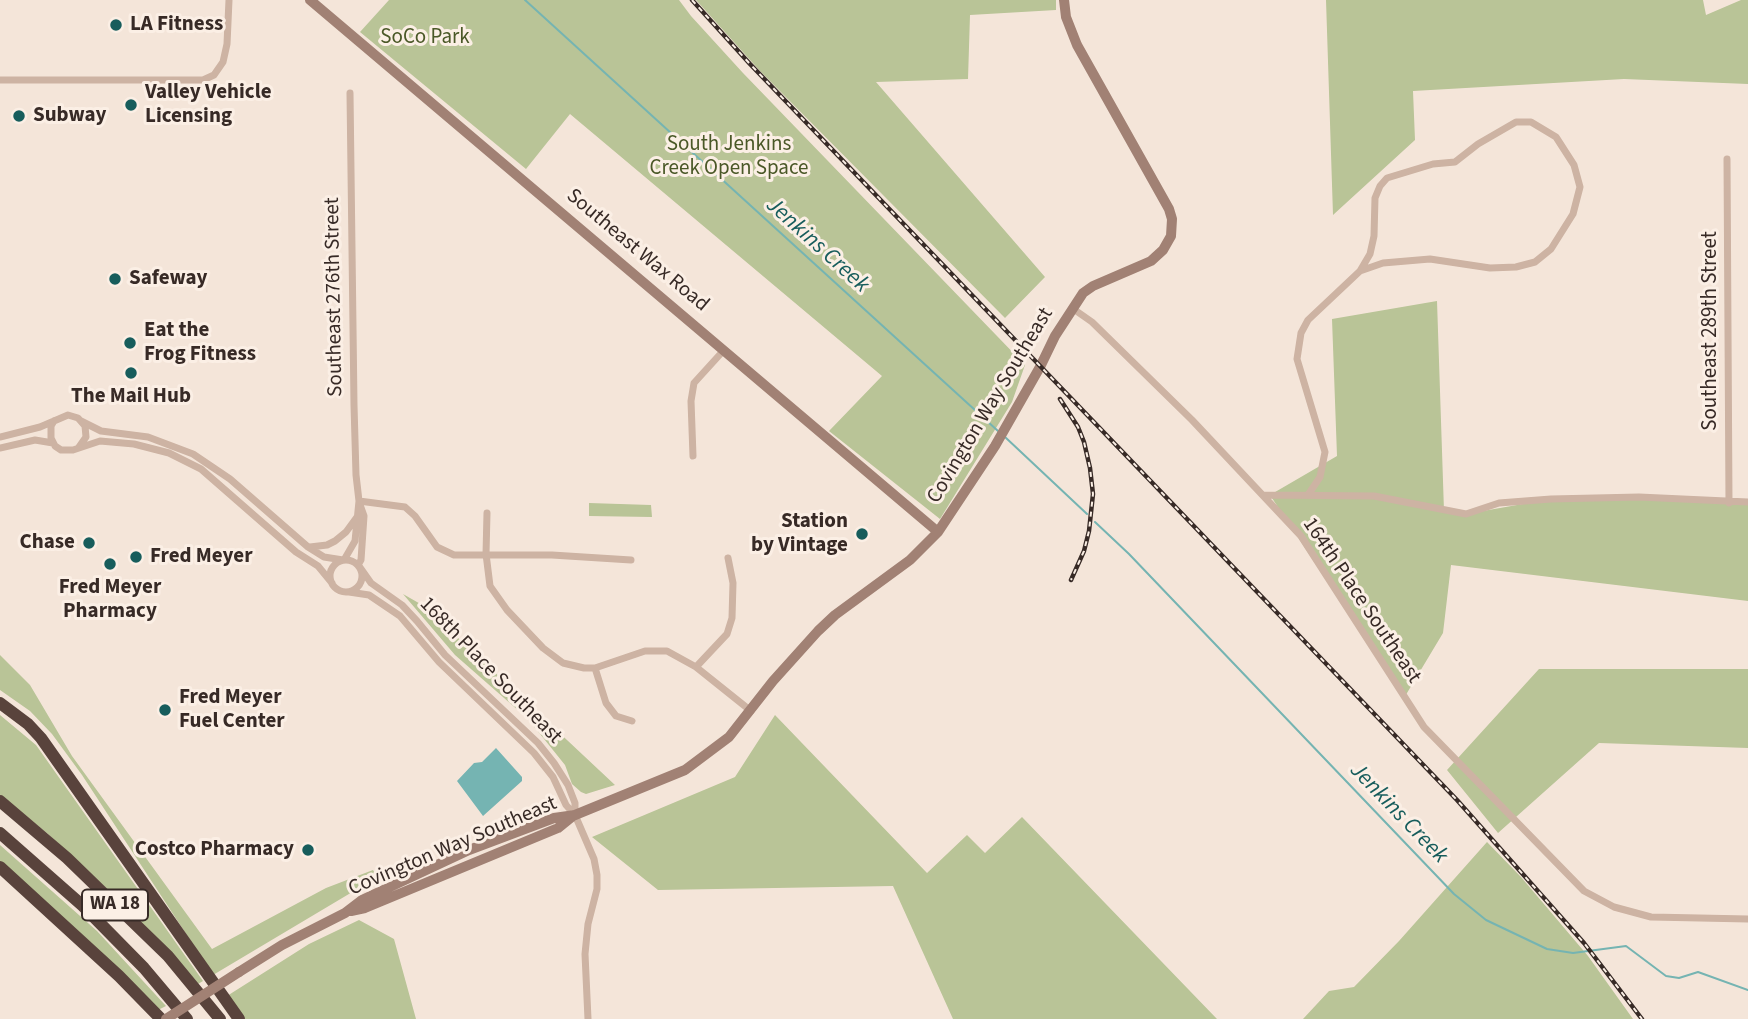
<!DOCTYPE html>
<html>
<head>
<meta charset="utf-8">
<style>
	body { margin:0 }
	canvas { display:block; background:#f4e5d9 }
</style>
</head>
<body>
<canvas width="1748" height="1019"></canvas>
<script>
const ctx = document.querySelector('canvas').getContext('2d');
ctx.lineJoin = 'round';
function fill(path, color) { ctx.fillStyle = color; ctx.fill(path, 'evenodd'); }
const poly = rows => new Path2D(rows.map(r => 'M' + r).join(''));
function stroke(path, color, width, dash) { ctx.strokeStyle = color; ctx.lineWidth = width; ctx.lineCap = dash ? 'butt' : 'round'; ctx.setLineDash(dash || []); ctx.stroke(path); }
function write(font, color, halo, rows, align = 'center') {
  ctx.font = font + ' "Source Sans 3",sans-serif'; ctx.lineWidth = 6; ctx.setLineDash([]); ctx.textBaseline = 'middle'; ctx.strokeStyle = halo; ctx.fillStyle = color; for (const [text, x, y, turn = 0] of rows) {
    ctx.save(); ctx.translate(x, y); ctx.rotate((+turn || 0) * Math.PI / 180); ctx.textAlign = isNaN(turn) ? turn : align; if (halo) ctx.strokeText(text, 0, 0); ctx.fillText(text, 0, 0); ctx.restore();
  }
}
fill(poly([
	[389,0,679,0,691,16,743,73,1025,365,1012,402,940,519,829,431,882,376,570,114,526,169,360,32],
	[696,0,1056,0,1056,10,970,15,968,79,876,82,1045,277,1005,318,760,71],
	[1326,0,1703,0,1706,15,1741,0,1748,0,1748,84,1624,79,1413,91,1415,140,1333,215],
	[1437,301,1444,511,1466,514,1551,499,1748,500,1748,601,1451,565,1443,633,1404,698,1270,495,1337,456,1332,319],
	[589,503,651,505,652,517,589,516],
	[403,594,424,606,615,785,586,794,581,792,572,784,565,765,528,719,455,655],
	[0,655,30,685,72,756,212,949,326,888,373,870,377,876,376,882,359,888,213,975,82,775,52,734,30,711,0,690],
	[1539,669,1748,669,1748,748,1599,743,1498,833,1447,770],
	[0,715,36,745,203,981,198,984,121,902,48,834,0,795],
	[775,715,927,873,967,835,985,853,1022,817,1217,1019,953,1019,893,886,658,890,592,837,735,777],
	[1487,842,1521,877,1588,956,1633,1019,1303,1019,1329,991,1354,987,1399,941],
	[0,845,97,931,166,1006,158,1010,0,862],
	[359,920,394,939,416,1019,245,1019,227,996,309,944]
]), '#b9c497');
fill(poly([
	[496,748,522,777,522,781,483,816,457,781,474,763,482,762]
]), '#75b4b2');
stroke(poly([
	[525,0,998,431],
	[1005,437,1087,514],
	[1095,522,1129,554,1454,894,1486,920,1547,949,1573,953,1626,946,1666,976,1679,978,1698,972,1748,990]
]), '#75b4b2', 2);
stroke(poly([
	[0,80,203,80,214,75,223,62,227,44,229,0],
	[1727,159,1729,503],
	[1072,308,1092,322,1192,420,1301,536,1424,727,1584,891,1614,907,1651,917,1748,919],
	[54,421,51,426,51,438,55,446,61,450,73,450,100,441,134,444,169,453,201,469,296,552,318,566,332,583],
	[81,421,101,431,148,437,193,454,230,479,308,547,324,557,343,560],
	[0,437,40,427,68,415,78,418,85,426,86,437,79,447],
	[0,448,35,440,53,443],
	[693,456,691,401,694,383,724,350],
	[1264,495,1374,496,1466,514,1499,503,1551,499,1639,497,1748,502],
	[1308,495,1320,477,1325,452,1297,359,1301,333,1308,320,1360,271,1370,254,1374,236,1375,198,1380,186,1387,178,1433,164,1455,162,1478,144,1516,122,1531,122,1556,137,1574,165,1580,187,1573,214,1551,249,1535,262,1516,267,1490,268,1430,259,1383,263,1360,271],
	[359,501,405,507,415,516,437,547,454,555,552,555,631,560],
	[487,513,486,554,490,586,507,610,543,648,563,663,584,668,595,668,645,651,667,651,696,667,751,711],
	[310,547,327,545,335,541,346,532,357,517],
	[344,560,355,541,359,501,356,475,354,405,350,93],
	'330 576a16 16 0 1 1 32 0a16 16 0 1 1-32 0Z',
	[358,565,361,560,364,516,359,502],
	[359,566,371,583,402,605,417,621,445,655,538,743,554,763,568,785,575,803,575,814],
	[349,592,369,595,400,616,439,662,534,753,553,777,566,805,575,815,594,859,597,875,597,889,588,924,585,954,588,1019],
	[696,667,727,634,732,618,733,583,728,558],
	[595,668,606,703,616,716,632,721]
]), '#cdb3a3', 7);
stroke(poly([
	[310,0,938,532],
	[351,911,365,908,558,828,574,815],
	[239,972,282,945,345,913,362,900,469,850,554,818,575,815,685,770,729,737,773,681,818,631,835,615,910,560,938,532,995,446,1040,367,1055,336,1083,293,1093,286,1151,261,1163,250,1171,236,1172,219,1169,209,1077,45,1066,17,1064,0]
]), '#a18174', 10);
stroke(poly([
	[0,703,28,724,41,738,239,1019],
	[0,801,67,858,168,956,220,1019],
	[0,833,83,906,144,968,187,1019],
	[0,867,119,976,161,1019]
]), '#59433c', 12);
const rail = poly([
	[692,0,750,64,1457,800,1584,943,1642,1019],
	[1060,399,1078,427,1084,442,1090,468,1093,494,1089,531,1084,551,1071,580]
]);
stroke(rail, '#372a26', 4.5);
stroke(rail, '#fbefe5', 2, [5]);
stroke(poly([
	[166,1019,239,972]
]), '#a18174', 10);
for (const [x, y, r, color] of [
	[116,25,7,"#175d5c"],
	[131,105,7,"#175d5c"],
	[19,116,7,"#175d5c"],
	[115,279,7,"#175d5c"],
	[130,343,7,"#175d5c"],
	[131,373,7,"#175d5c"],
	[862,534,7,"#175d5c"],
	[89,543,7,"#175d5c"],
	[136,557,7,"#175d5c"],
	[110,564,7,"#175d5c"],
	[165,710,7,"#175d5c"],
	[308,850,7,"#175d5c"]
]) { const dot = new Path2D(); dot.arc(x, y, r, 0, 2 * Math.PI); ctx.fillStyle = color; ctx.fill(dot); stroke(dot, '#fbefe5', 2.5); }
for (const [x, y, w] of [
	[115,905,66]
]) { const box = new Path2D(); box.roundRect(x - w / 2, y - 15.5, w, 31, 5); ctx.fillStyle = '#fbefe5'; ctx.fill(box); stroke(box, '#372a26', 2); }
write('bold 19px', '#372a26', null, [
	["WA 18",115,905]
]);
write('bold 21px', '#372a26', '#fbefe5', [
	["LA Fitness",130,25],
	["Valley Vehicle",145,93],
	["Licensing",145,117],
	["Subway",33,116],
	["Safeway",129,279],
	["Eat the",144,331],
	["Frog Fitness",144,355],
	["The Mail Hub",131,397,"center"],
	["Station",848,522,"right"],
	["by Vintage",848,546,"right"],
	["Chase",75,543,"right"],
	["Fred Meyer",150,557],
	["Fred Meyer",110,588,"center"],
	["Pharmacy",110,612,"center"],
	["Fred Meyer",179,698],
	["Fuel Center",179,722],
	["Costco Pharmacy",294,850,"right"]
], 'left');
write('21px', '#4a5827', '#fbefe5', [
	["SoCo Park",425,38],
	["South Jenkins",729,145],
	["Creek Open Space",729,169]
]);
write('21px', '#372a26', '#fbefe5', [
	["Southeast Wax Road",637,251,40],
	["Southeast 276th Street",335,297,-91],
	["Southeast 289th Street",1711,331,-90],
	["Covington Way Southeast",991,406,-59],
	["164th Place Southeast",1361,601,56],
	["168th Place Southeast",490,671,46],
	["Covington Way Southeast",453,847,-23]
]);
write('italic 23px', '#175d5c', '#fbefe5', [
	["Jenkins Creek",817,246,42],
	["Jenkins Creek",1398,814,46]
]);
</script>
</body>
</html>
